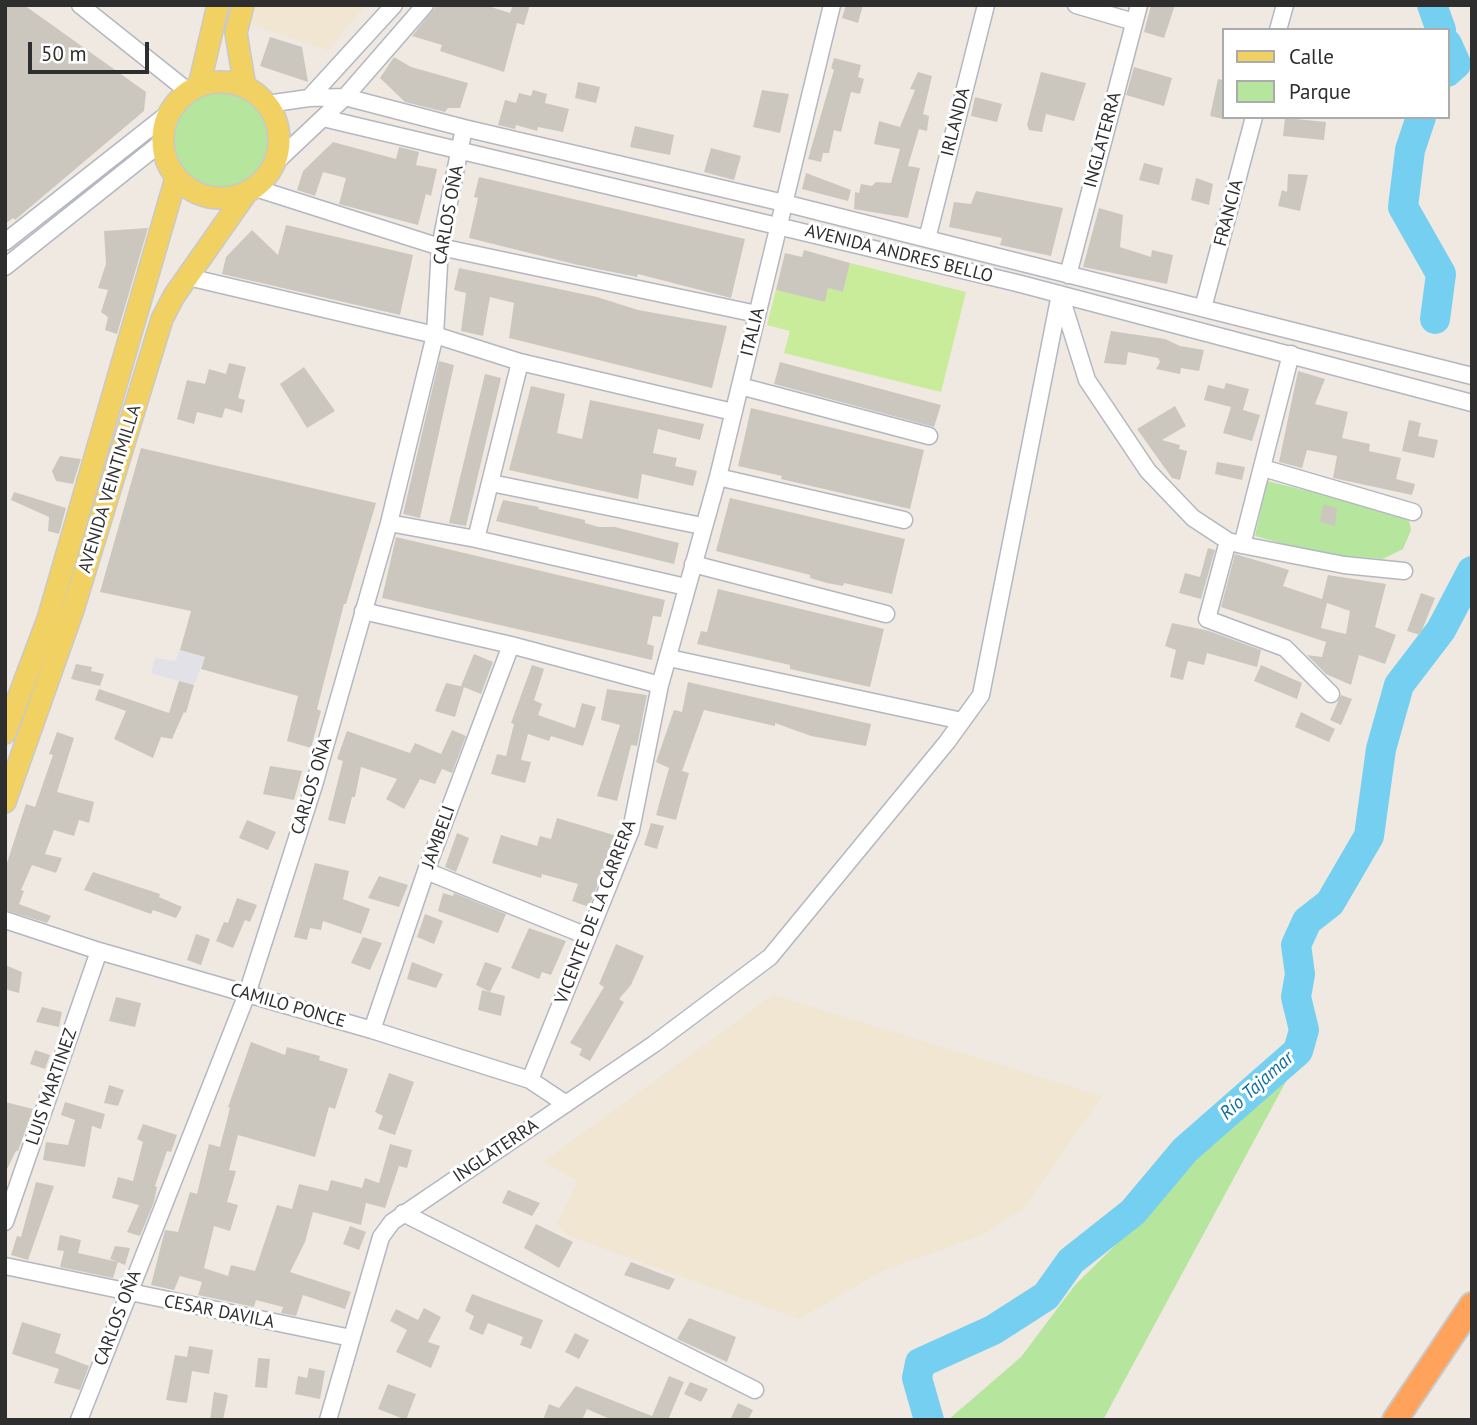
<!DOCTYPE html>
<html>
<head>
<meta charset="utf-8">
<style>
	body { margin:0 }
	#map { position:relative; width:1477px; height:1425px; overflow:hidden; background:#efe9e1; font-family:"PT Sans",sans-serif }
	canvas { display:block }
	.frame { position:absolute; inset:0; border:7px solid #2e2e2e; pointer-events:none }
	.legend { position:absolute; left:1222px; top:28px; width:228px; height:91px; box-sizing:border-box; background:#fff; border:2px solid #ababab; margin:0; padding:9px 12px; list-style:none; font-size:21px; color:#2e2e2e }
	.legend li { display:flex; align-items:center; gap:14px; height:35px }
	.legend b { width:35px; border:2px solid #ababab }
	.scale { position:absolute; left:28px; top:42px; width:121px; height:32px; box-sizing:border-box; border:4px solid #2e2e2e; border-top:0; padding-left:9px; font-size:21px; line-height:24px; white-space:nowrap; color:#2e2e2e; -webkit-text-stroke:5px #fff; paint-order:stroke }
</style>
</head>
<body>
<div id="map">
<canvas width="1477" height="1425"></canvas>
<div class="frame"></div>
<ul class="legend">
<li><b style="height:9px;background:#f2d163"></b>Calle</li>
<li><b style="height:19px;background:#b6e59e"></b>Parque</li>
</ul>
<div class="scale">50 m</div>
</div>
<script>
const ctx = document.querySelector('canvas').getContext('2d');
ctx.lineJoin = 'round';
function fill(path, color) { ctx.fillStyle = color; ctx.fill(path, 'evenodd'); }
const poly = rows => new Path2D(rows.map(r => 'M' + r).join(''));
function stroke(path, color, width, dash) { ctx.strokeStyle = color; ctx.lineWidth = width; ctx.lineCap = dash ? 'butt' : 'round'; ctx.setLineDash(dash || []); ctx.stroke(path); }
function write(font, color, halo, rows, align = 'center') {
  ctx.font = font + ' "PT Sans",sans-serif'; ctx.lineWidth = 6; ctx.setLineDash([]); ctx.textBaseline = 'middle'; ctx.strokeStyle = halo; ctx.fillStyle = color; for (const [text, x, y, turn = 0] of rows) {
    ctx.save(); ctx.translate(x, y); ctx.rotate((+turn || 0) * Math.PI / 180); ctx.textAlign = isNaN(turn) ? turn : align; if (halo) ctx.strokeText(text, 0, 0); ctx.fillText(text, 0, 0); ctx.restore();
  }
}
fill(poly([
	[180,650,205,657,194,685,151,673,155,658,175,661]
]), '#e3e1e8');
fill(poly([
	[256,5,366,5,328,50,250,24],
	[773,995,1102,1096,1023,1209,981,1235,880,1272,799,1319,569,1236,562,1230,557,1223,578,1181,543,1162]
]), '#f0e6d1');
fill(poly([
	'174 140a48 48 0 1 1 96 0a48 48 0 1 1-96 0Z',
	[1267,481,1408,515,1411,530,1403,549,1383,559,1320,554,1255,536],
	[1265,1061,1289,1076,1103,1420,948,1420,1021,1357,1075,1285,1153,1208]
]), '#b6e59e');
fill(poly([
	[850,263,966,292,941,392,784,353,790,331,767,325,776,290,824,301,828,288,843,292]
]), '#c9ec9a');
stroke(poly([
	[1432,5,1441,30],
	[1447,44,1456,64,1447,72],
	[1421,117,1410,150,1403,207,1441,274,1435,319],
	[929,1420,917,1378,920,1363,993,1330,1046,1296,1071,1261,1133,1212,1185,1150,1298,1051,1304,1030,1296,997,1300,974,1296,945,1307,921,1330,903,1369,836,1381,749,1399,685,1441,630,1472,571]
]), '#75cff0', 30);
fill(poly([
	[5,5,24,5,146,92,144,111,15,220,13,218,5,224],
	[437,5,485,5,510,13,513,5,530,5,524,25,517,23,504,72,440,51,442,45,412,36],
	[846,5,863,5,858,23,842,18],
	[1151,5,1175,5,1164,38,1144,32],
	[270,37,302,47,308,82,260,66],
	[394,57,411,67,468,83,460,108,448,108,445,112,405,102,380,78],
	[834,58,861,65,858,77,864,79,860,94,851,92,841,132,834,130,829,153,823,153,821,162,808,159,834,70,831,68],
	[1134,67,1172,78,1164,106,1126,95],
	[918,72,932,76,923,114,929,116,927,131,919,129,908,166,920,168,908,218,854,209,855,192,859,193,861,184,872,186,876,182,891,183,900,149,874,144,879,121,900,127,915,90,910,89],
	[1041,72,1086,83,1074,121,1046,114,1042,132,1029,130,1027,125],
	[1218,79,1223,80,1223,119,1210,116],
	[578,82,600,87,596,103,575,98],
	[533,90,547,94,545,103,569,109,563,132,538,127,537,131,516,125,515,129,498,125,505,100,516,103,519,93,531,96],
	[762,90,789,94,780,133,753,127],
	[975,97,1002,104,997,122,971,116],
	[1285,118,1326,122,1324,140,1283,136],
	[635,126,674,135,670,155,630,147],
	[333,142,396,159,399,147,419,152,416,165,437,169,431,196,426,194,418,225,339,204,346,178,323,172,315,196,297,190,303,171],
	[711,148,741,156,734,180,704,172],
	[1144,163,1163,168,1159,185,1139,180],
	[806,173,851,190,848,201,802,189],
	[1288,174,1308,175,1300,211,1278,206,1282,190,1287,192],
	[479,177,745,239,731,298,638,274,637,277,578,265,469,238,478,198,474,197],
	[1196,178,1213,184,1209,205,1191,200],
	[976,191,1063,208,1051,256,1000,245,1002,238,949,227,954,202,971,204],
	[1099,208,1123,215,1120,247,1151,257,1152,250,1173,255,1167,284,1083,267],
	[286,225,413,255,400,315,222,274,226,257,252,230,278,255],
	[148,228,117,334,105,330,108,317,101,312,108,290,98,288,106,264,104,231],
	[804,250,850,263,843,292,828,288,825,302,776,290,785,253,802,257],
	[459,268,597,297,638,310,727,326,712,388,509,338,514,303,490,297,483,336,461,331,466,293,454,290],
	[1111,331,1165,339,1180,346,1204,350,1199,371,1181,368,1180,374,1156,369,1160,362,1158,358,1128,352,1126,365,1104,363],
	[439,361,454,365,420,518,403,514],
	[780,362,941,405,934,427,774,384],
	[229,363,246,367,238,398,245,400,242,413,225,408,222,418,197,412,194,424,177,419,187,380,205,384,209,369,226,374],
	[304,367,335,411,307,428,280,384],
	[1298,371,1325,379,1315,404,1348,412,1342,438,1370,444,1369,451,1401,458,1396,479,1415,484,1412,495,1333,478,1337,456,1307,450,1302,468,1279,462],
	[485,374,501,378,466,526,449,523],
	[1226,383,1249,389,1243,410,1260,415,1252,441,1223,433,1231,407,1204,400,1208,385,1224,389],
	[531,386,565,394,557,433,582,439,590,400,704,424,700,440,658,429,653,453,677,458,675,466,697,471,693,486,642,474,638,499,509,470],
	[1175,406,1186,426,1162,440,1180,445,1179,449,1187,451,1180,480,1172,478,1137,429],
	[751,408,924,450,910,509,781,479,782,476,738,466],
	[1409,420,1421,423,1418,436,1438,440,1434,458,1402,451],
	[141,448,376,503,346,604,344,604,317,709,321,711,311,748,287,741,298,696,201,669,205,657,180,650,191,611,100,592],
	[60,456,81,459,73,484,56,481,52,471],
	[1217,462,1245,467,1242,480,1215,474],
	[14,492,66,508,59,534,48,531,49,517,11,500],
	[730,498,905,539,892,594,844,583,843,586,827,583,810,578,810,575,716,551],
	[503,500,539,507,538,509,585,520,585,523,599,527,615,527,679,543,674,564,496,521],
	[1323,504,1337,508,1335,526,1320,522],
	[396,537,665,600,661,617,653,616,647,644,654,646,652,660,382,598],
	[1208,548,1215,550,1201,599,1179,593,1185,573,1200,577],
	[1235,554,1289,570,1283,586,1322,599,1328,575,1386,584,1375,627,1396,635,1385,664,1359,655,1351,685,1326,674,1307,655,1322,657,1326,642,1221,607],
	[1327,603,1350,611,1346,634,1321,628],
	[718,589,884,629,870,687,790,669,790,665,697,644,701,631,707,632],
	[1421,593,1435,598,1420,635,1407,631],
	[1172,623,1209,631,1261,650,1257,667,1207,653,1204,665,1188,661,1183,680,1170,677,1176,650,1165,646],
	[474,654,493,662,481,694,461,686],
	[76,664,92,667,91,671,104,674,100,686,71,679],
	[532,665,544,669,534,700,542,704,538,715,575,728,582,703,596,707,583,746,551,736,549,741,528,734,521,760,531,762,525,783,491,774,497,754,506,756,514,724,511,723],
	[1261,665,1302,683,1297,699,1254,681],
	[179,681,194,685,186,713,184,712,172,739,161,737,153,758,114,739,126,711,95,700,99,689,169,713],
	[688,682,871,724,866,746,811,736,775,723,775,726,704,710,682,771,689,773,676,820,656,815,669,768,656,762,674,710,682,712],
	[446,683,464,687,455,717,435,711],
	[607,689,647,695,637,746,631,745,617,801,597,796,620,725,601,720],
	[1341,695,1352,699,1341,725,1330,720],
	[1301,712,1335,729,1329,742,1295,727],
	[452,730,466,736,452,773,442,769,435,784,420,779,404,809,386,799,397,779,361,767,355,797,352,797,345,824,328,820,343,761,337,759,347,731,410,753,415,743,441,754],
	[57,732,74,738,57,792,94,802,89,823,79,820,74,836,54,830,45,854,62,858,56,873,32,865,21,890,24,891,19,904,51,916,47,923,5,910,5,869,26,804,35,807,53,755,49,754],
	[270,766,302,771,294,800,263,794],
	[557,818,617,836,589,907,572,901,578,884,542,874,541,878,492,863,501,835,537,846,540,836,551,839],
	[247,820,276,832,268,850,239,838],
	[651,823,664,826,657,849,644,845],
	[457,833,469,838,456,872,445,867],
	[315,863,349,871,343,899,370,909,361,934,323,921,321,930,310,928,307,940,294,937],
	[93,872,160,894,159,897,182,907,176,918,153,910,151,914,84,890],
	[379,876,408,885,399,907,368,898],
	[443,893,453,896,454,893,506,914,498,933,438,911],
	[237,898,257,905,250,922,245,920,233,948,216,941,224,922,228,923],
	[425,914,443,921,434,944,417,937],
	[529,928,566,941,551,975,542,972,539,979,511,968],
	[196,934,210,939,201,965,187,960],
	[363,937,382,943,370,970,351,963],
	[616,944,644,956,631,985,619,999,624,1002,590,1061,579,1055,582,1049,570,1043,604,987,599,984],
	[412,962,443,974,436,988,407,979],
	[485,962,502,968,490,992,476,985],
	[5,965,22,972,19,993,5,989],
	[482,990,505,996,501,1016,478,1010],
	[116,997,141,1003,135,1027,109,1021],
	[42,1007,62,1012,59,1027,36,1022],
	[251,1042,285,1055,287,1047,320,1056,319,1060,348,1069,335,1109,329,1107,315,1157,238,1135,229,1170,236,1171,227,1202,238,1205,230,1231,214,1226,204,1268,228,1276,231,1265,255,1271,277,1205,292,1209,299,1184,328,1191,331,1180,362,1188,365,1178,379,1183,390,1144,412,1150,407,1168,399,1166,385,1208,366,1203,361,1225,313,1212,305,1242,290,1272,351,1292,345,1309,303,1295,296,1316,281,1313,283,1307,256,1300,254,1307,198,1295,202,1282,180,1276,174,1290,151,1285,165,1230,178,1232,190,1192,197,1194,209,1144,220,1147,230,1108,228,1107],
	[35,1050,50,1055,45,1069,30,1064],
	[389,1073,414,1082,395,1135,378,1129,383,1116,375,1112],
	[109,1085,124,1090,118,1106,104,1103],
	[5,1102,33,1109,18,1151,16,1151,5,1173],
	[65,1102,105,1114,101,1129,92,1126,85,1167,43,1160,46,1142,68,1145,75,1120,61,1115],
	[143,1124,177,1135,171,1152,167,1151,155,1186,157,1187,154,1202,140,1236,127,1232,139,1205,112,1198,118,1177,133,1181,143,1142,137,1139],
	[36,1182,54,1186,28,1260,11,1255,17,1236,21,1237],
	[508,1190,540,1203,532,1216,502,1203],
	[536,1224,573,1242,559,1268,524,1248],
	[350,1226,366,1232,359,1250,343,1244],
	[60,1235,81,1240,78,1253,118,1262,110,1259,115,1246,130,1248,125,1265,118,1262,113,1278,60,1267,64,1251,57,1250],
	[631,1262,675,1279,669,1290,624,1275],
	[472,1294,543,1320,531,1349,520,1345,523,1337,488,1323,483,1335,469,1329,474,1316,465,1311],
	[424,1308,441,1317,428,1342,440,1346,431,1368,396,1352,407,1330,390,1321,396,1309,418,1320],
	[689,1318,736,1337,727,1362,677,1339],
	[22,1322,61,1334,55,1353,89,1366,80,1390,54,1383,59,1369,12,1354],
	[575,1333,589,1340,579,1359,565,1352],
	[189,1346,213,1350,209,1374,192,1371,187,1403,166,1400,175,1355,187,1357],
	[258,1358,270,1359,267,1388,255,1387],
	[309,1368,325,1371,320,1399,295,1394,298,1376,307,1378],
	[669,1376,684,1382,668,1420,612,1420,587,1409,583,1418,587,1420,543,1420,549,1404,559,1408,576,1386,652,1416],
	[690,1382,708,1389,701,1402,684,1394],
	[388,1384,416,1394,406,1420,378,1409],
	[214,1392,228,1395,223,1420,210,1420],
	[738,1403,753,1410,748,1420,730,1420]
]), '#cbc7bf');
const minor = poly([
	[80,5,189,92],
	[1076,5,1134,22],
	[1278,30,1285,5],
	[309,98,345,97,464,128,784,203,1472,376],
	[267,104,309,98,394,5],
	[323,118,1017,283,1472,403],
	[274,164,345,97,425,5],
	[255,188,440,247,757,314],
	[927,239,986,5],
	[5,242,170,112],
	[5,267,162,142],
	[1068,275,1139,5],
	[188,277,435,335,520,362,733,412],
	[1061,297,1087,380,1148,471,1193,518,1228,541,1242,545,1344,565,1404,571],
	[1203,308,1254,117],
	[740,386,929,436],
	[1263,468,1413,512],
	[718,477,904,520],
	[491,483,702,526],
	[389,523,476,539,686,587],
	[476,539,520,362],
	[1228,541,1207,619,1285,648,1331,694],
	[1242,545,1291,354],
	[693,564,886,614],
	[363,611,511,645,660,685],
	[669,658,962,721],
	[426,871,587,936],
	[5,920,99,951,372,1030,530,1080,566,1104],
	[372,1030,426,871,511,645],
	[530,1080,631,830,660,685,718,477,832,5],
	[403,1213,755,1390],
	[5,1222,99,951],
	[5,1266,351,1338],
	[79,1420,247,994,314,785,389,523,435,335,440,247,464,128],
	[328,1420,381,1237,392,1222,654,1044,770,957,947,742,981,695,1060,294]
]);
const major = poly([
	[243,5,236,33,245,87],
	'163 140a58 58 0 1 1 116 0a58 58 0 1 1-116 0Z',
	[199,86,218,5],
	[5,733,48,619,176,178],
	[5,802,73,610,162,319,174,296,247,192]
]);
const highway = poly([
	[1395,1420,1472,1305]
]);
stroke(minor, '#b4b7c1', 19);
stroke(major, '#c9c9c9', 24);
stroke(highway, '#c9c9c9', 28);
stroke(minor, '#fff', 16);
stroke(major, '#f2d163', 21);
stroke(highway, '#ffa35c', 24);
write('18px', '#2e2e2e', '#fff', [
	["IRLANDA",956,122,-76],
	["INGLATERRA",1103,140,-75],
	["FRANCIA",1229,213,-75],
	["CARLOS OÑA",449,215,-80],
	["AVENIDA ANDRES BELLO",899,254,14],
	["ITALIA",753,332,-76],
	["AVENIDA VEINTIMILLA",110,489,-73],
	["CARLOS OÑA",312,786,-73],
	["JAMBELI",439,837,-70],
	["VICENTE DE LA CARRERA",596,912,-69],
	["CAMILO PONCE",288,1006,16],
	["LUIS MARTINEZ",52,1087,-71],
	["INGLATERRA",496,1151,-34],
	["CESAR DAVILA",219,1312,11],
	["CARLOS OÑA",118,1318,-69]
]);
write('italic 19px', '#0d6fa3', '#fff', [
	["Río Tajamar",1257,1086,-42]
]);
</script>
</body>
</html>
